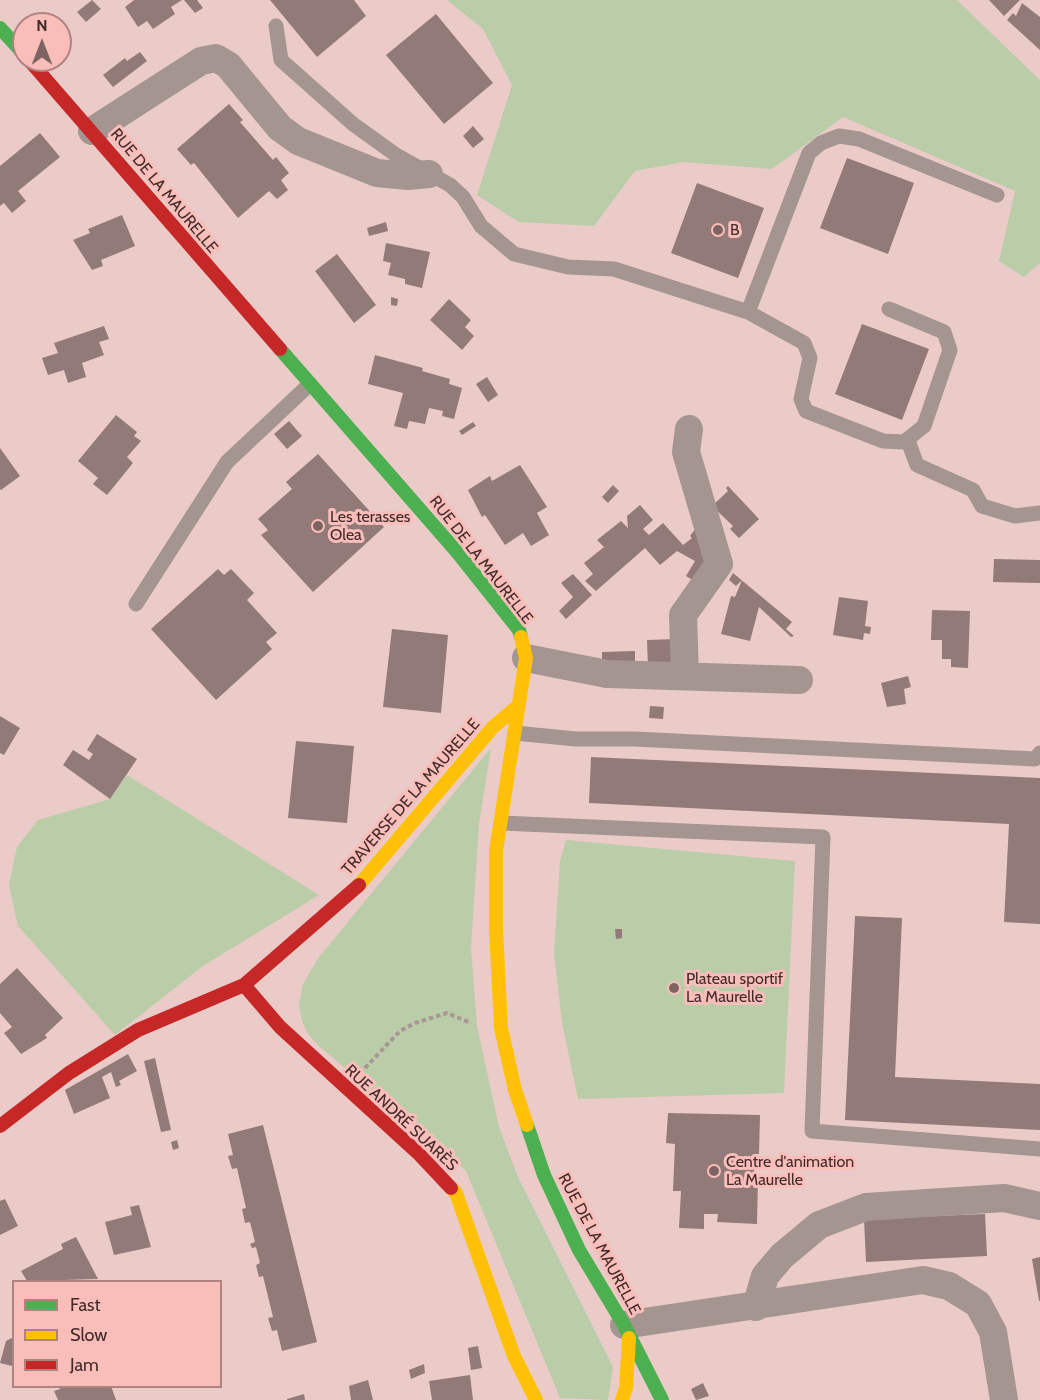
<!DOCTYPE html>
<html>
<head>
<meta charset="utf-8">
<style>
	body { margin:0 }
	#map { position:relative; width:1040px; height:1400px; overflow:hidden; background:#ebcbc8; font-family:Cabin,sans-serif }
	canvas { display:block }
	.legend { position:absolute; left:12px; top:1280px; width:210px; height:108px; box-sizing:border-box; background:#f9beba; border:2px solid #b08380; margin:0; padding:8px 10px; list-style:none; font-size:18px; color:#422b2a }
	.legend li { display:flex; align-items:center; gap:12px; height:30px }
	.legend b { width:30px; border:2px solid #b08380 }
	.north { position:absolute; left:12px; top:12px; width:60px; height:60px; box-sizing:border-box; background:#f9beba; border:2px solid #b08380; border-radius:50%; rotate:0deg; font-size:16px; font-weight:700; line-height:24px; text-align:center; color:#422b2a }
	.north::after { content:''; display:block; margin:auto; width:21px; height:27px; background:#7d6361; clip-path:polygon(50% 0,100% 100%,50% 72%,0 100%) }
</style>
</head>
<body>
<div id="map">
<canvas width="1040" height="1400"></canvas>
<ul class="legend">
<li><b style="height:8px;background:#4caf50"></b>Fast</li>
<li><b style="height:8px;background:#ffc107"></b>Slow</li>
<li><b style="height:8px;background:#c62828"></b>Jam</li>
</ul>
<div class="north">N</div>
</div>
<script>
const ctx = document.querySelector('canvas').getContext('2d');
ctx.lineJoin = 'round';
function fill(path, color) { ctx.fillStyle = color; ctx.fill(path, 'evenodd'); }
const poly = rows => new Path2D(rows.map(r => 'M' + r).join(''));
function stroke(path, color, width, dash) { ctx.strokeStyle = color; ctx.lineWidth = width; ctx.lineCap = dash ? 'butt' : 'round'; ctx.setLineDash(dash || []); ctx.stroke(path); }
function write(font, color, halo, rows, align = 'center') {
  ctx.font = font + ' Cabin,sans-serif'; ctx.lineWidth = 6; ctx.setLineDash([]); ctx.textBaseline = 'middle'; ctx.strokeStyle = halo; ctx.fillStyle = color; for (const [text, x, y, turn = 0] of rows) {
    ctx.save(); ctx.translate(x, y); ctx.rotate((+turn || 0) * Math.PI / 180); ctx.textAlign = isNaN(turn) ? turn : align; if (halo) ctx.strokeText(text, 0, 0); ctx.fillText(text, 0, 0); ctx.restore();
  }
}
fill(poly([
	[447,0,957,0,1040,80,1040,263,1024,277,999,261,1015,191,843,117,772,169,683,162,635,171,594,226,519,222,477,195,512,85,483,29],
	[491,748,479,824,471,948,477,1026,499,1127,518,1177,613,1367,608,1400,560,1398,466,1171,319,1046,308,1034,302,1021,299,1005,303,984,319,957],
	[127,775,319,895,203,966,115,1035,18,926,9,885,17,847,38,820,110,799],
	[566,840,795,861,784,1093,578,1099,562,1023,554,953,560,861]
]), '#bacda8');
fill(poly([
	[92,0,101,9,86,22,77,12],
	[134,0,182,0,171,7,175,14,153,29,147,21,138,27,125,7],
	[184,0,197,0,203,8,195,13],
	[270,0,354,0,366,16,317,57],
	[989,0,1020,0,1004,16],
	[1022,3,1040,17,1040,50,1007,20,1013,13,1016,16],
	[436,14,493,83,444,124,386,55],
	[140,52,147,61,113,87,103,75,125,58,127,61],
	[229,104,243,120,240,122,273,160,276,157,289,173,281,180,288,190,277,199,269,191,238,218,194,163,191,165,177,149],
	[473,126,484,139,473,148,463,136],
	[40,133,60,157,18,191,26,201,12,213,4,203,0,206,0,166],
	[847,158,914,183,888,254,820,228],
	[697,183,764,208,738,278,671,253],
	[122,215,135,246,101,260,103,266,92,270,73,240,90,233,88,229],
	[386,222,388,231,369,236,367,228],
	[386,243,430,252,422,288,405,284,405,279,388,275,391,263,383,261],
	[337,254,376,305,354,323,315,271],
	[391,297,398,299,397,306,391,305],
	[449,299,471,320,465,327,474,336,462,350,430,320],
	[862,324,929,349,902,420,835,394],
	[104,326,109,339,99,342,104,355,82,363,86,377,68,383,64,370,48,375,42,358,58,353,54,343],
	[375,355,423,368,422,371,450,379,449,384,462,388,454,419,442,416,443,411,429,408,425,424,409,421,407,429,394,426,403,393,368,384],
	[487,377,498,395,488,402,476,384],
	[116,415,137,432,134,436,141,441,127,457,133,463,107,495,93,484,98,478,78,461],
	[289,421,302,436,287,449,274,434],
	[473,422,476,426,462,435,459,431],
	[0,448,20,476,1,490,0,489],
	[318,454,384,527,313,592,261,535,268,530,258,519,292,489,286,482],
	[520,465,547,507,537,513,549,535,531,546,523,533,505,545,485,515,482,517,468,490,490,476,492,481],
	[613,485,619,491,608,503,602,497],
	[728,486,759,519,739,538,730,529,733,526,712,506,728,491,726,488],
	[640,505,653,520,643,529,649,535,663,523,683,545,692,538,690,536,696,528,713,557,699,584,686,576,695,561,677,551,660,565,645,548,596,591,585,581,593,574,584,563,604,547,597,540,621,521,628,528,627,516],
	[994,559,1040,560,1040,583,993,582],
	[218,569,224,575,231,569,254,593,247,600,277,633,266,642,272,649,216,700,151,629],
	[733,573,792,622,786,629,794,636,791,637,759,607,750,641,721,634,731,596,735,597,742,580,736,586,729,580],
	[573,574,592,595,566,619,559,611,573,597,561,583],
	[839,597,868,601,865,626,871,627,870,634,864,633,863,640,833,635],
	[932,610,970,611,968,668,951,667,951,659,942,659,942,640,931,640],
	[392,629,448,635,441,713,383,707],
	[677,639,673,663,648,667,647,640],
	[635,651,635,667,602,666,602,652],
	[908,676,911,687,904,689,906,704,887,707,881,683],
	[650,706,664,707,663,719,649,718],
	[0,716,20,728,4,755,0,753],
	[97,734,137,759,110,799,63,765,73,750,89,760,93,754,87,750],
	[296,741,354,746,347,823,288,818],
	[591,757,1040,778,1040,924,1004,922,1009,824,589,803],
	[855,916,902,918,895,1077,1040,1084,1040,1130,845,1120],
	[615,929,622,929,622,938,616,939],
	[17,968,63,1018,45,1035,47,1038,21,1054,4,1033,12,1027,0,1013,0,984],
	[128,1054,137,1071,119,1081,121,1085,116,1087,111,1072,102,1077,110,1098,74,1114,65,1090],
	[155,1058,171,1130,161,1132,144,1061],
	[668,1113,760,1115,759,1154,755,1154,754,1176,758,1176,757,1224,717,1222,718,1214,704,1214,704,1229,679,1228,681,1191,673,1191,675,1144,666,1143],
	[263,1125,317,1342,282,1351,277,1330,272,1331,268,1318,273,1317,263,1276,259,1277,256,1265,260,1263,256,1247,252,1248,250,1244,255,1242,250,1222,245,1223,242,1209,246,1208,237,1168,232,1169,228,1156,233,1155,228,1134],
	[177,1140,179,1148,173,1150,171,1142],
	[5,1199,18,1226,0,1235,0,1201],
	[139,1205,151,1247,114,1255,105,1222,132,1215,130,1207],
	[985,1214,987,1256,866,1262,864,1219],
	[76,1237,98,1279,27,1281,21,1271,63,1249,61,1244],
	[1040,1257,1040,1301,1039,1301,1032,1259],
	[14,1337,12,1366,0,1363,6,1341],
	[478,1346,482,1368,471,1370,468,1348],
	[424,1364,425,1373,411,1379,409,1370],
	[470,1375,473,1400,432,1400,429,1381],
	[368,1380,373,1400,351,1400,349,1386],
	[703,1383,709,1396,696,1400,691,1389],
	[59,1386,111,1386,116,1400,58,1400,54,1391,60,1389],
	[304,1394,305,1400,287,1400,287,1399]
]), '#917a78');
stroke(poly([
	[365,1068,400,1031,415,1023,447,1013,471,1023]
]), '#a89793', 4, [4.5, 3]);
stroke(poly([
	[276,26,281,60,353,124,396,155,450,185,463,197,481,226,514,254,568,267,614,269,748,312,804,343,810,358,801,399,806,411,883,441,904,442,924,426,950,350,944,332,889,309],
	[748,312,809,153,821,143,839,136,859,139,997,195],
	[908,441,917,465,973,490,982,506,1015,516,1040,513],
	[136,604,227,462,310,384],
	[515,733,576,739,635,739,1035,759,1040,753],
	[501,823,823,837,812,1131,1040,1149]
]), '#a49591', 15);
stroke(poly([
	[92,131,201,61,216,58,228,65,280,128,298,141,377,173,408,176,429,174],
	[526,658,607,674,799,680],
	[685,676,683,615,719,564,686,452,689,429],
	[756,1307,765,1276,782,1256,819,1225,866,1207,1004,1198,1040,1206],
	[624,1325,923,1280,949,1286,978,1304,993,1332,1004,1400]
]), '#a49591', 28);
stroke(poly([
	[0,28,24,54],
	[280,349,457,552,519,630,521,637],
	[527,1125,544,1175,579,1250,624,1325,662,1400]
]), '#4caf50', 14);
stroke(poly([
	[521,637,526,658,496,851,496,929,501,1028,515,1090,527,1125],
	[359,885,493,727,519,705],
	[451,1188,456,1193,514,1356,536,1400],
	[622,1400,626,1388,629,1338]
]), '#ffc107', 14);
stroke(poly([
	[29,60,280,349],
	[244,985,280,1027,418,1153,451,1188],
	[0,1126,69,1073,138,1030,244,985,359,885]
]), '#c62828', 14);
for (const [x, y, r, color] of [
	[718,230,6,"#7d6361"],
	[318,526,6,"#7d6361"],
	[674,988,6,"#7d6361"],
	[714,1171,6,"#7d6361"]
]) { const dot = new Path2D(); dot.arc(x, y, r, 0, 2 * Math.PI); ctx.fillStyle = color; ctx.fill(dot); stroke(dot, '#f9beba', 2); }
write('16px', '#422b2a', '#f9beba', [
	["RUE DE LA MAURELLE",164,191,50],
	["RUE DE LA MAURELLE",481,560,52],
	["TRAVERSE DE LA MAURELLE",411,797,-49],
	["RUE ANDRÉ SUARÈS",401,1118,43],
	["RUE DE LA MAURELLE",599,1244,62]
]);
write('16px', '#422b2a', '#f9beba', [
	["B",730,230],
	["Les terasses",330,517],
	["Olea",330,535],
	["Plateau sportif",686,979],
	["La Maurelle",686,997],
	["Centre d'animation",726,1162],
	["La Maurelle",726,1180]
], 'left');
</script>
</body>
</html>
